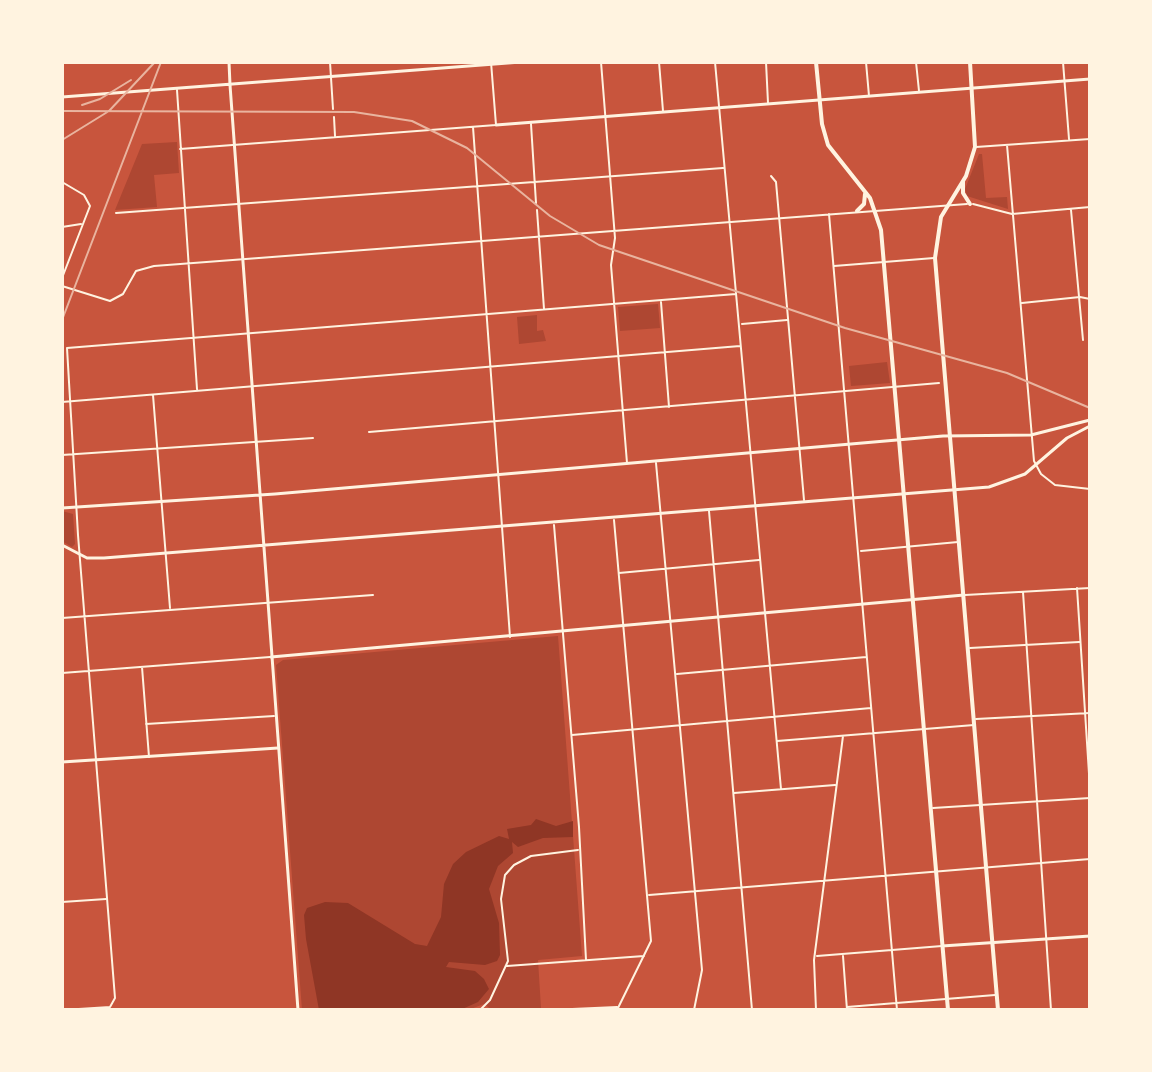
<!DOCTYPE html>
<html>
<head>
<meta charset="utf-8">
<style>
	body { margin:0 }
	#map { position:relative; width:1152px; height:1072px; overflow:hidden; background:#c8553d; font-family:"Fira Sans",sans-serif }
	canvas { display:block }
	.frame { position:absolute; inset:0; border:64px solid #fff3e0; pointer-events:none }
</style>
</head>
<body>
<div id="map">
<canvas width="1152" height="1072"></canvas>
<div class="frame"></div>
</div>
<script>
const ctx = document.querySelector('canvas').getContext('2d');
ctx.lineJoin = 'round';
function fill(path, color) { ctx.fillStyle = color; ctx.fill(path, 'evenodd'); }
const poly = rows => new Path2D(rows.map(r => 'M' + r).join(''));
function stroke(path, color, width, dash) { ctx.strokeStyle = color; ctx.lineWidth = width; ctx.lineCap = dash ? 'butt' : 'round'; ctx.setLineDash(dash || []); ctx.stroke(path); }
fill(poly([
	[177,142,179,173,154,175,157,207,115,210,142,144],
	[979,154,982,154,986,198,1007,197,1008,209,967,196,965,189],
	[658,304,660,328,620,331,618,307],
	[537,315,537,331,543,330,546,341,519,344,517,317],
	[887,362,890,383,851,386,849,366],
	[62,511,73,514,75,544,72,547,62,541],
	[558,636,582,956,538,960,541,1008,492,1010,484,1004,468,1010,302,1010,276,665,283,660]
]), '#ae4732');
fill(poly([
	[536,819,556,826,573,821,573,837,543,838,518,847,512,842,513,853,498,866,489,889,499,923,500,955,497,961,485,965,449,962,446,967,475,971,484,979,489,989,478,1002,460,1010,319,1010,306,939,304,915,307,908,325,902,348,903,415,944,427,946,441,917,444,884,453,864,466,852,499,836,509,839,507,829,531,825]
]), '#8f3625');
stroke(poly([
	[330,62,333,109],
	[601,62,615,238,611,265,627,463],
	[659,62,663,111],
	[715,62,781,789],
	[766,62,768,103],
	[866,62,869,96],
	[916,62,919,91],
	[1063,62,1069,139],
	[177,90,197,389],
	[334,117,335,136],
	[531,124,536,203],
	[473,127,510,637],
	[1007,145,1034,461,1041,474,1055,485,1090,489],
	[976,147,1090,139],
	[180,149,496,125,491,62],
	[771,176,776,182,804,500],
	[62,182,84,195,90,206,62,278],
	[973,204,1012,214,1090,207],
	[537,210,544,309],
	[1071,210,1083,340],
	[116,213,723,168],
	[829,214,897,1010],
	[62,227,81,224],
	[834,266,934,258],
	[62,286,110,301,123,294,136,271,154,266,967,204],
	[661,302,669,407],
	[1022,303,1080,297,1090,299],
	[742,324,787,320],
	[153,395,170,608],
	[62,402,740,346],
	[369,432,939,383],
	[62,455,313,438],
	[656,463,702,970,694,1010],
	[709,511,752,1010],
	[614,520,651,941,617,1010],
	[554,525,579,827,586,960],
	[861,551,958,542],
	[619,573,759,560],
	[1077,588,1090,789],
	[1023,592,1051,1010],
	[965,595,1090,588],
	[62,618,373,595],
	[970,648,1079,642],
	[142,667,149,757],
	[62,673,270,657],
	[677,674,866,657],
	[976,719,1090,713],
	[146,724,274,716],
	[572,735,871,708],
	[777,741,974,725],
	[734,793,835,785],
	[933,808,1090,798],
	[649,895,1090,859],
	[62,902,106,899],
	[817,956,942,946],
	[843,956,847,1010],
	[507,966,644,956],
	[847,1007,995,995],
	[63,1010,110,1007,115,998,78,535,67,348,736,294],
	[480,1010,490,1000,508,961,501,899,505,875,514,865,531,856,578,850],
	[550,1010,617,1007],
	[816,1010,814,960,843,736]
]), '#fff3e0', 2);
stroke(poly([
	[229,62,230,85],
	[496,125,1090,79],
	[271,657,964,595],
	[62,762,278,748]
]), '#fff3e0', 3);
stroke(poly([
	[230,85,298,1010],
	[62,97,521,62],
	[62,508,275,494,943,436,1031,435,1090,420],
	[62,545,87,558,104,558,989,487,1025,474,1067,438,1090,426],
	[942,946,1090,936]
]), '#fff3e0', 3);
stroke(poly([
	[816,62,822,124,828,145,870,198,881,230,948,1010],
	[970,62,975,147,966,176,941,217,935,258,998,1010],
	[963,181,963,193,970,204],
	[857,211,864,204,865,194]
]), '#fff3e0', 4);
stroke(poly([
	[82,105,100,99,131,80],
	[62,111,354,112,412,121,467,148,550,216,599,245,845,328,1007,373,1090,408],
	[62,140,109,111,155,62],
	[62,320,161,62]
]), '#e9b49f', 2);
</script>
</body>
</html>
